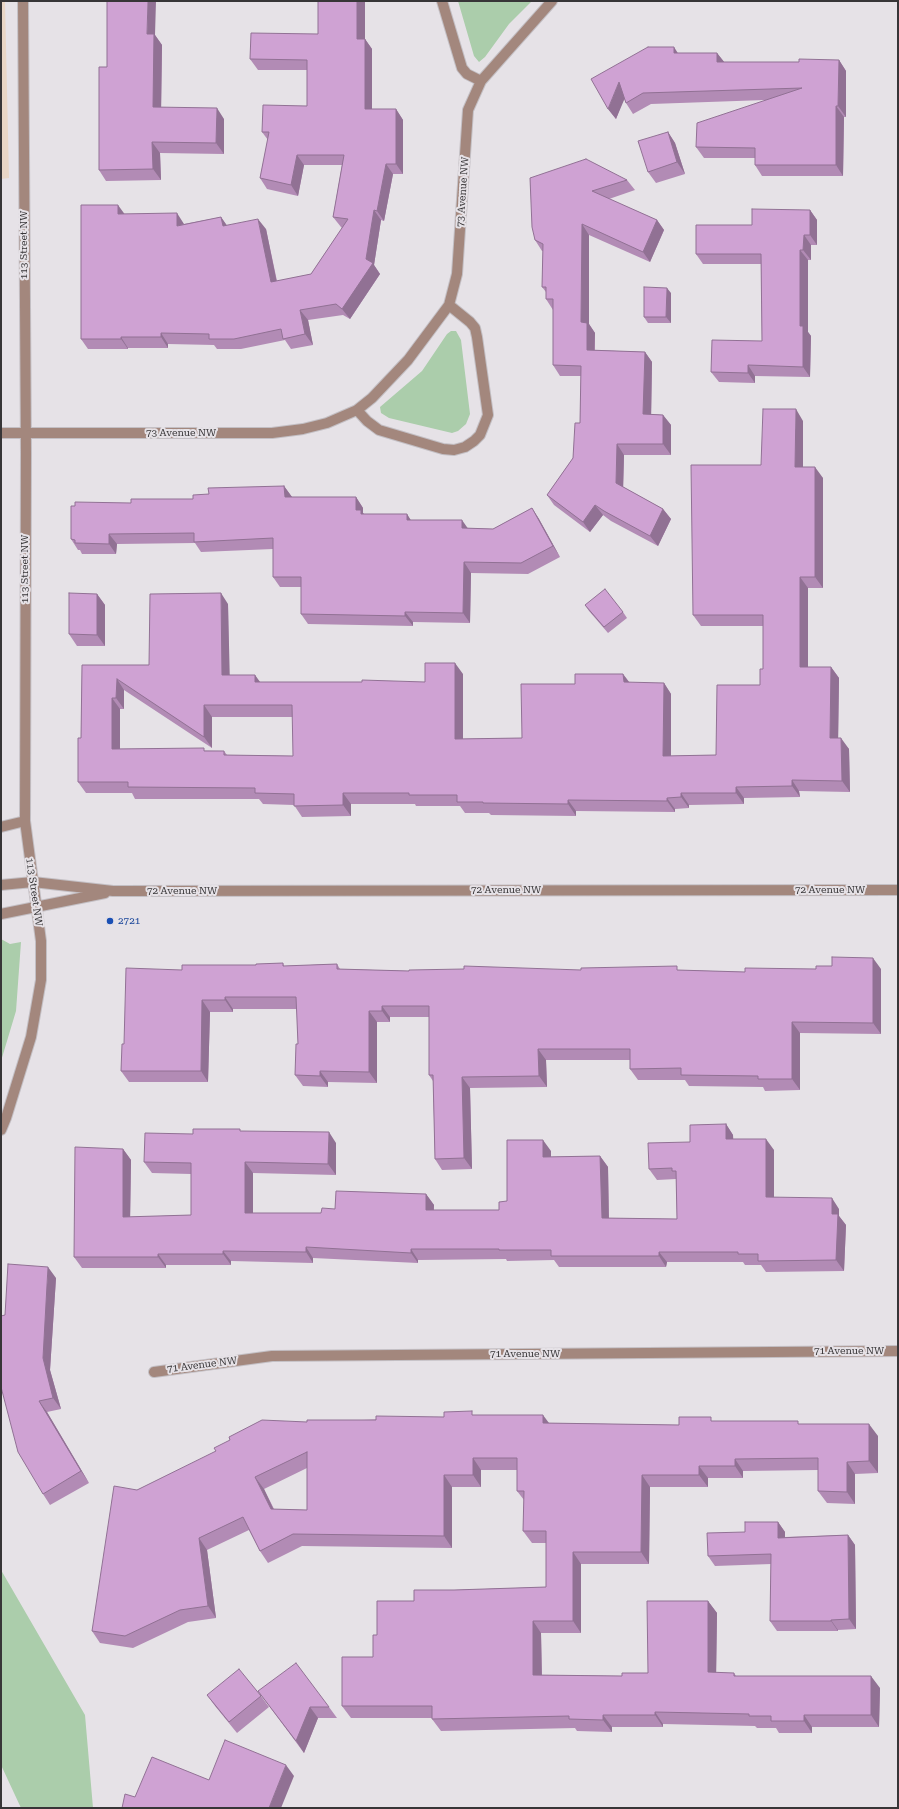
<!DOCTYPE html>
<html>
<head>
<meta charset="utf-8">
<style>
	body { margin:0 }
	#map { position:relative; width:899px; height:1809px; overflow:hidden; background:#e6e2e7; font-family:"Roboto Serif",serif }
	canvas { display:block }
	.frame { position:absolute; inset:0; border:2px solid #373537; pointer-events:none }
</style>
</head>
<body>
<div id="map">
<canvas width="899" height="1809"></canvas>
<div class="frame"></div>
</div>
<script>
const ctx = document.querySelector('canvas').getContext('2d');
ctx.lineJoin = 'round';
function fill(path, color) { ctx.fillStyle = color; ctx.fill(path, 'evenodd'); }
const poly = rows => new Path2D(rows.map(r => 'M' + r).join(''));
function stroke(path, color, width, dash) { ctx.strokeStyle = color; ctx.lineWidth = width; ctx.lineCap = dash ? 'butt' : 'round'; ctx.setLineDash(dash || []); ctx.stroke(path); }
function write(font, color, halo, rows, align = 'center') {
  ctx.font = font + ' "Roboto Serif",serif'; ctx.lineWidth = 4; ctx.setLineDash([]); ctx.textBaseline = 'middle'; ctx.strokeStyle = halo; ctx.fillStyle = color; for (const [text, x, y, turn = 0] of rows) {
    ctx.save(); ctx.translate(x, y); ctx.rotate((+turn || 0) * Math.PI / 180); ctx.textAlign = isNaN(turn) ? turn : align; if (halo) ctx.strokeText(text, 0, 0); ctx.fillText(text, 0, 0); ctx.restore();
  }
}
fill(poly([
	[1,1,5,1,9,178,1,179]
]), '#e9d6c6');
fill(poly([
	[458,1,532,1,509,24,485,57,479,62,474,56],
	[451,331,456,331,461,340,470,414,466,424,458,431,452,433,389,418,381,413,380,407,422,371,447,334],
	[1,939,10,944,21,942,16,1011,1,1061],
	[1,1570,85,1715,93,1808,21,1808,1,1765]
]), '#abcdab');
const minor = poly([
	[442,1,462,68,467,74,481,81],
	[357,410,367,421,379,430,443,449,454,450,465,447,474,441,480,435,488,415,477,337,475,328,470,322,449,305],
	[1,433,272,433,303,429,327,423,357,410,372,398,408,360,449,305,457,274,468,110,481,81,552,1],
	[1,827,25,821],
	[1,885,33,882,113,891,898,890],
	[1,914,105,893],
	[1,1130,6,1118,31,1037,41,980,41,941,25,821,26,453,23,1],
	[154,1372,272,1356,898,1351]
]);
stroke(minor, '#c3bfc4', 12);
stroke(minor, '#a3877d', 10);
fill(poly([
	[365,1,365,39,372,49,372,109,396,109,403,120,403,174,393,174,384,221,381,220,374,265,380,274,350,319,343,315,308,320,313,345,291,349,285,340,241,349,217,349,214,345,168,344,168,348,128,348,128,349,88,349,81,339,125,214,184,224,221,217,227,226,266,229,277,281,311,274,342,228,341,227,333,217,342,165,304,165,298,196,267,189,260,178,268,140,262,132,307,106,307,70,258,70,250,59,318,34],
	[155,35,162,45,161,107,224,119,224,154,160,153,161,180,106,181,99,170,107,67],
	[678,53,717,53,724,62,799,62,839,60,846,71,846,117,844,117,843,176,762,176,755,165,755,158,704,158,696,147,765,100,651,104,633,114,626,103,624,98,616,119,608,109],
	[668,132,675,143,685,174,656,183,648,172],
	[530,178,627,180,635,190,609,199,657,220,664,230,650,262,589,235,589,324,595,333,595,350,645,352,652,362,651,414,663,415,671,425,671,455,624,455,623,487,663,509,671,519,658,546,611,521,603,515,590,532,554,505,547,495,573,458,580,423,581,376,560,376,553,365,553,310,546,299,546,292,542,287,543,251,542,251,535,240],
	[810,210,817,220,817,245,811,245,811,260,808,260,808,332,811,336,810,377,755,376,755,383,719,382,711,372,762,341,761,264,703,264,696,254,752,225],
	[671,293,671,323,648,323,644,317],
	[803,421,803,467,823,478,823,588,808,588,808,667,831,667,839,678,838,738,849,749,850,792,799,791,800,797,744,798,744,804,689,805,689,808,675,809,675,812,576,811,576,816,491,815,489,813,465,813,460,806,416,806,415,804,351,804,351,816,302,817,294,805,263,804,259,799,135,799,132,793,86,793,78,782,81,738,82,665,149,665,228,604,229,675,255,675,259,682,425,682,463,674,463,739,522,738,575,684,623,674,630,683,664,683,671,694,671,756,716,755,760,685,763,669,763,626,701,626,693,615,761,465],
	[124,690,212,748,212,717,293,717,293,756,227,755,224,751,120,749,120,709,124,709],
	[284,486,292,497,356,497,363,508,363,513,364,514,407,514,410,520,468,528,493,529,532,508,539,519,560,557,528,574,471,573,470,623,413,622,413,626,308,624,301,614,301,587,280,587,273,577,273,549,201,552,195,543,117,544,116,554,82,554,80,550,78,550,71,539,131,503,193,499,209,494],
	[97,594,105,605,105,646,77,646,69,634],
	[585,605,623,612,627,618,608,633,589,611],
	[283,963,284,966,337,964,340,969,409,971,581,970,680,970,745,972,881,969,881,1034,800,1033,800,1090,765,1091,763,1087,689,1086,685,1080,638,1080,630,1069,630,1060,546,1060,547,1087,470,1088,472,1169,442,1170,435,1159,433,1081,429,1075,429,1017,390,1017,390,1022,377,1022,377,1083,328,1082,328,1087,303,1086,295,1075,298,1044,297,1009,233,1009,233,1012,210,1012,208,1082,129,1082,121,1071,124,1044,182,970],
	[726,1124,733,1135,733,1139,774,1150,774,1197,839,1209,839,1216,846,1225,844,1271,766,1272,761,1265,745,1265,743,1262,667,1262,666,1267,559,1267,554,1260,507,1261,506,1259,418,1260,418,1263,313,1258,313,1263,231,1261,231,1265,166,1265,166,1268,82,1268,74,1257,123,1149,131,1160,130,1217,191,1215,191,1174,152,1173,144,1162,193,1134,241,1131,336,1143,336,1175,253,1173,253,1213,321,1213,335,1209,426,1194,434,1205,434,1210,499,1210,551,1151,551,1157,600,1156,608,1167,609,1218,677,1219,676,1179,657,1180,649,1169,690,1142],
	[56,1278,50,1370,61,1409,47,1412,89,1483,50,1505,43,1494,5,1315],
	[476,1415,549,1423,679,1425,714,1421,800,1424,878,1436,878,1473,855,1474,855,1504,827,1503,818,1491,818,1470,743,1471,743,1478,708,1478,708,1487,650,1487,649,1564,581,1564,581,1633,541,1633,542,1675,622,1676,648,1673,708,1601,717,1613,716,1673,734,1673,736,1676,880,1688,879,1727,812,1727,812,1733,779,1733,776,1728,757,1728,755,1726,663,1724,663,1727,612,1727,612,1732,577,1731,575,1728,441,1731,432,1719,432,1718,351,1718,342,1706,373,1657,377,1635,414,1601,454,1590,546,1587,546,1543,532,1543,523,1531,524,1500,517,1491,517,1470,481,1470,481,1487,452,1487,452,1548,302,1546,268,1563,260,1551,249,1530,207,1550,216,1618,188,1622,133,1648,100,1643,92,1631,137,1490,307,1422,444,1417],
	[307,1468,307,1510,274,1509,264,1489],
	[778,1522,785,1532,785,1537,848,1535,855,1545,856,1629,838,1630,838,1631,777,1631,770,1621,771,1564,715,1566,708,1556,745,1532],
	[258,1691,329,1707,337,1718,318,1718,304,1753],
	[207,1695,261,1696,269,1707,237,1733,215,1706]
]), '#b28bb5');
fill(poly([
	[148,1,156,1,155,35,162,45,161,118,153,107,147,34],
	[357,1,365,1,365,49,357,39],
	[365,39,372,49,372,120,365,109],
	[674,47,681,58,674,53],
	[717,53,725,63,717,62],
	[839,60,846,71,846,117,838,106],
	[619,82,627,93,616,119,608,109],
	[836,106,844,117,843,176,836,165],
	[217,108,224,119,224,154,216,143],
	[396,109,403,120,403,174,396,164],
	[668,132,675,143,685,174,677,162],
	[152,142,160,153,161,180,153,169],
	[297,155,304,165,298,196,291,185],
	[386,164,393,174,384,221,377,211],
	[118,205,126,216,118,214],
	[374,210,381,220,374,265,380,274,350,319,342,309,366,259],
	[810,210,817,220,817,245,810,235],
	[177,213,184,224,177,226],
	[221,217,228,227,223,226],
	[258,219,266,229,279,293,271,282],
	[657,220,664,230,650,262,643,252],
	[582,224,589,235,589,324,595,333,594,360,587,350,581,322],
	[804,235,811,245,811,260,803,250],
	[800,250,808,260,808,332,811,336,810,377,803,367,800,326],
	[667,288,671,293,671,323,666,317],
	[300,310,308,320,313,345,305,334],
	[161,333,168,344,168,348,161,337],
	[121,337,128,348,128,349,121,339],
	[645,352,652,362,651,425,643,414],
	[748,365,755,376,755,383,748,373],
	[796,409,803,421,803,478,795,467],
	[663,415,671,425,671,455,663,444],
	[617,444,624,455,623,494,616,483],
	[815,467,823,478,823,588,815,577],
	[284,486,292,497,292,508,285,497],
	[356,497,363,508,363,513,369,521,356,510],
	[595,505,603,515,590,532,583,522],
	[532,508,539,519,560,557,553,546],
	[663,509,671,519,658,546,650,536],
	[407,514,414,525,407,520],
	[462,520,469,530,462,528],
	[109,534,117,544,116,554,109,544],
	[464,562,471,573,470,623,463,613],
	[800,577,808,588,808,678,800,667],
	[221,593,228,604,230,686,222,675],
	[97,594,105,605,105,646,97,635],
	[405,612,413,622,413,626,405,616],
	[455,663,463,674,463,751,455,739],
	[831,667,839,678,838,749,830,738],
	[623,674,631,685,624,682],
	[255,675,263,686,255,682],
	[117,679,124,690,124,709,116,698],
	[664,683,671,694,671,767,663,756],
	[112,698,120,709,120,760,112,749],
	[204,705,212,717,212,748,204,737],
	[841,738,849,749,850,792,842,781],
	[792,780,799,791,800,797,792,786],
	[736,787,744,798,744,804,736,793],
	[343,793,351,804,351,816,343,805],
	[681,793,689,805,689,808,681,797],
	[667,798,675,809,675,812,667,801],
	[568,800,576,811,576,816,568,804],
	[873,958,881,969,881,1034,873,1023],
	[225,997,233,1009,233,1012,225,1000],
	[202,1000,210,1012,208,1082,201,1071],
	[382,1006,390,1017,390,1022,382,1011],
	[369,1011,377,1022,377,1083,369,1072],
	[792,1022,800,1033,800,1090,792,1079],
	[538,1049,546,1060,547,1087,539,1076],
	[320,1071,328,1082,328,1087,320,1076],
	[462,1077,470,1088,472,1169,464,1158],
	[726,1124,733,1135,734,1150,726,1139],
	[329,1132,336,1143,336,1175,328,1164],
	[766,1139,774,1150,774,1208,766,1197],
	[543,1140,551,1151,551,1168,543,1157],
	[123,1149,131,1160,130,1228,123,1217],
	[600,1156,608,1167,609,1229,602,1218],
	[245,1162,253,1173,253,1223,245,1213],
	[426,1194,434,1205,433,1221,426,1210],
	[832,1198,839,1209,839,1216,846,1225,844,1271,836,1260,832,1214],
	[306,1247,313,1258,313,1263,306,1252],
	[411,1249,418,1260,418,1263,411,1253],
	[223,1251,231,1261,231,1265,223,1254],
	[659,1252,667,1262,666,1267,659,1256],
	[158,1254,166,1265,166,1268,158,1257],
	[48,1267,56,1278,50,1370,61,1409,53,1398,43,1358],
	[39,1401,47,1412,89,1483,81,1471],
	[543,1415,552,1427,543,1423],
	[869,1424,878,1436,878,1473,869,1461],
	[473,1458,481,1470,481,1487,473,1475],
	[735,1459,743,1471,743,1478,735,1466],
	[847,1462,855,1474,855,1504,847,1492],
	[699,1466,708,1478,708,1487,699,1475],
	[444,1475,452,1487,452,1548,444,1536],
	[642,1475,650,1487,649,1564,641,1552],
	[255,1477,264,1489,279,1521,271,1509],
	[778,1522,785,1532,785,1548,778,1538],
	[848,1535,855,1545,856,1629,849,1619],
	[199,1538,207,1550,216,1618,208,1606],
	[573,1552,581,1564,581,1633,573,1621],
	[708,1601,717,1613,716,1684,708,1672],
	[831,1620,838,1630,838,1631,831,1621],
	[533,1621,541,1633,542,1687,533,1675],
	[871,1676,880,1688,879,1727,871,1715],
	[310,1707,318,1718,304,1753,296,1741],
	[655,1712,663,1724,663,1727,655,1715],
	[603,1715,612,1727,612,1732,603,1720],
	[804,1715,812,1727,812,1733,804,1721],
	[286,1765,294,1776,281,1808,269,1808]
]), '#917194');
const building = poly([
	[107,1,148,1,147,34,154,34,153,107,217,108,216,143,152,142,153,169,99,170,99,67,107,67,107,1],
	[318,1,357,1,357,39,365,39,365,109,396,109,396,164,386,164,377,211,374,210,366,259,373,263,342,309,336,304,300,310,305,334,283,339,281,329,234,339,209,339,209,334,161,333,161,337,121,337,121,339,81,339,81,205,118,205,118,214,177,213,177,226,221,217,223,226,258,219,271,282,311,274,348,219,333,217,344,155,297,155,291,185,260,178,269,132,262,132,263,105,307,106,307,60,250,59,251,33,318,34,318,1],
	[648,47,674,47,674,53,717,53,717,62,799,62,799,59,839,60,838,106,836,106,836,165,755,165,755,148,696,147,697,123,802,88,643,93,626,103,619,82,608,109,591,79,648,47],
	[668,132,677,162,648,172,638,141,668,132],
	[586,159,627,180,592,191,657,220,643,252,582,224,581,322,587,323,587,350,645,352,643,414,663,415,663,444,617,444,616,483,663,509,650,536,604,511,595,505,583,522,547,495,573,458,575,423,580,423,581,366,553,365,553,299,546,299,546,287,542,287,543,244,535,240,532,227,530,178,586,159],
	[752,209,810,210,810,235,804,235,803,250,800,250,800,326,803,326,803,367,748,365,748,373,711,372,712,340,762,341,761,254,696,254,696,225,752,225,752,209],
	[644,287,667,288,666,317,644,317,644,287],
	[763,409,796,409,795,467,815,467,815,577,800,577,800,667,831,667,830,738,841,738,842,781,792,780,792,786,736,787,736,793,681,793,681,797,667,798,667,801,568,800,568,804,483,803,483,802,457,802,457,795,409,795,409,793,343,793,343,805,294,806,294,794,255,793,255,788,128,787,128,782,78,782,78,738,81,738,82,665,149,665,150,594,221,593,222,675,255,675,255,682,362,682,362,680,425,682,425,663,455,663,455,739,522,738,521,684,575,684,575,674,623,674,624,682,664,683,663,756,716,755,717,685,760,685,760,669,763,669,763,615,693,615,691,465,761,465,763,409],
	[117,679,204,737,204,705,292,705,293,756,224,755,224,751,204,751,204,748,112,749,112,698,116,698,117,679],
	[284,486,285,497,356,497,356,510,361,510,361,514,407,514,407,520,462,520,462,528,493,529,532,508,553,546,521,563,464,562,463,613,405,612,405,616,301,614,301,577,273,577,273,538,194,542,194,533,109,534,109,544,75,543,75,540,71,539,71,506,75,506,75,502,131,503,131,499,193,499,193,495,209,494,208,488,284,486],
	[605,589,623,612,604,627,585,605,605,589],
	[69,593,97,594,97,635,69,634,69,593],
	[832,957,873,958,873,1023,792,1022,792,1079,758,1079,758,1076,681,1075,681,1068,630,1069,630,1049,538,1049,539,1076,462,1077,464,1158,435,1159,433,1075,429,1075,429,1006,382,1006,382,1011,369,1011,369,1072,320,1071,320,1076,295,1075,296,1044,298,1044,296,997,225,997,225,1000,202,1000,201,1071,121,1071,122,1044,124,1044,126,968,182,970,182,965,256,965,256,964,283,963,283,966,337,964,337,969,409,971,409,970,464,969,464,966,581,970,581,968,677,966,677,970,745,972,745,968,816,969,816,966,832,966,832,957],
	[726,1124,726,1139,766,1139,766,1197,832,1198,832,1214,838,1214,836,1260,758,1261,758,1254,738,1254,738,1252,659,1252,659,1256,551,1256,551,1250,499,1250,499,1249,411,1249,411,1253,306,1247,306,1252,223,1251,223,1254,158,1254,158,1257,74,1257,75,1147,123,1149,123,1217,191,1215,191,1163,144,1162,145,1133,193,1134,193,1129,240,1129,240,1131,329,1132,328,1164,245,1162,245,1213,321,1213,322,1208,335,1209,336,1191,426,1194,426,1210,499,1210,499,1202,507,1201,507,1140,543,1140,543,1157,600,1156,602,1218,677,1219,676,1171,672,1171,672,1168,649,1169,648,1143,690,1142,690,1125,726,1124],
	[8,1264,48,1267,43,1358,53,1398,39,1401,81,1471,43,1494,18,1452,1,1387,1,1316,5,1315,8,1264],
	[472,1411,472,1415,543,1415,543,1423,679,1425,679,1417,711,1417,711,1421,798,1421,798,1424,869,1424,869,1461,847,1462,847,1492,818,1491,818,1458,735,1459,735,1466,699,1466,699,1475,642,1475,641,1552,573,1552,573,1621,533,1621,533,1675,622,1676,622,1673,648,1673,647,1601,708,1601,708,1672,734,1673,734,1676,871,1676,871,1715,804,1715,804,1721,771,1721,771,1716,749,1716,749,1714,655,1712,655,1715,603,1715,603,1720,569,1719,569,1716,432,1719,432,1706,342,1706,342,1657,373,1657,373,1635,377,1635,377,1601,414,1601,414,1590,454,1590,546,1587,546,1531,523,1531,524,1491,517,1491,517,1458,473,1458,473,1475,444,1475,444,1536,293,1534,260,1551,243,1517,199,1538,208,1606,180,1610,125,1636,92,1631,114,1486,137,1490,216,1451,214,1448,230,1440,229,1437,262,1420,307,1422,307,1420,376,1420,376,1416,444,1417,444,1412,472,1411],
	[307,1452,307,1510,271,1509,255,1477,307,1452],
	[745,1522,778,1522,778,1538,848,1535,849,1619,831,1620,831,1621,770,1621,771,1554,708,1556,707,1533,745,1532,745,1522],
	[296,1663,329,1707,310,1707,296,1741,258,1691,296,1663],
	[239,1669,261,1696,229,1722,207,1695,239,1669],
	[225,1740,286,1765,269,1808,122,1808,125,1794,135,1797,152,1757,209,1780,225,1740]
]);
fill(building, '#cfa2d3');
stroke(building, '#917194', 1);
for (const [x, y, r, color] of [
	[110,921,4,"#1a4fb4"]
]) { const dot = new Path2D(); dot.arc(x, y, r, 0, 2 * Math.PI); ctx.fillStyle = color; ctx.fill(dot); stroke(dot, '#e6e2e7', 1.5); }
write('10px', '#373537', '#e6e2e7', [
	["73 Avenue NW",463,192,-86],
	["113 Street NW",24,245,-90],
	["73 Avenue NW",181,433],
	["113 Street NW",25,569,-90],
	["72 Avenue NW",506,890],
	["72 Avenue NW",830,890],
	["72 Avenue NW",182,891],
	["113 Street NW",34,892,82],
	["71 Avenue NW",849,1351],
	["71 Avenue NW",525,1354],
	["71 Avenue NW",202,1365,-7]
]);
write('10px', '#164399', '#e6e2e7', [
	["2721",118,921]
], 'left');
</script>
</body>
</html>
